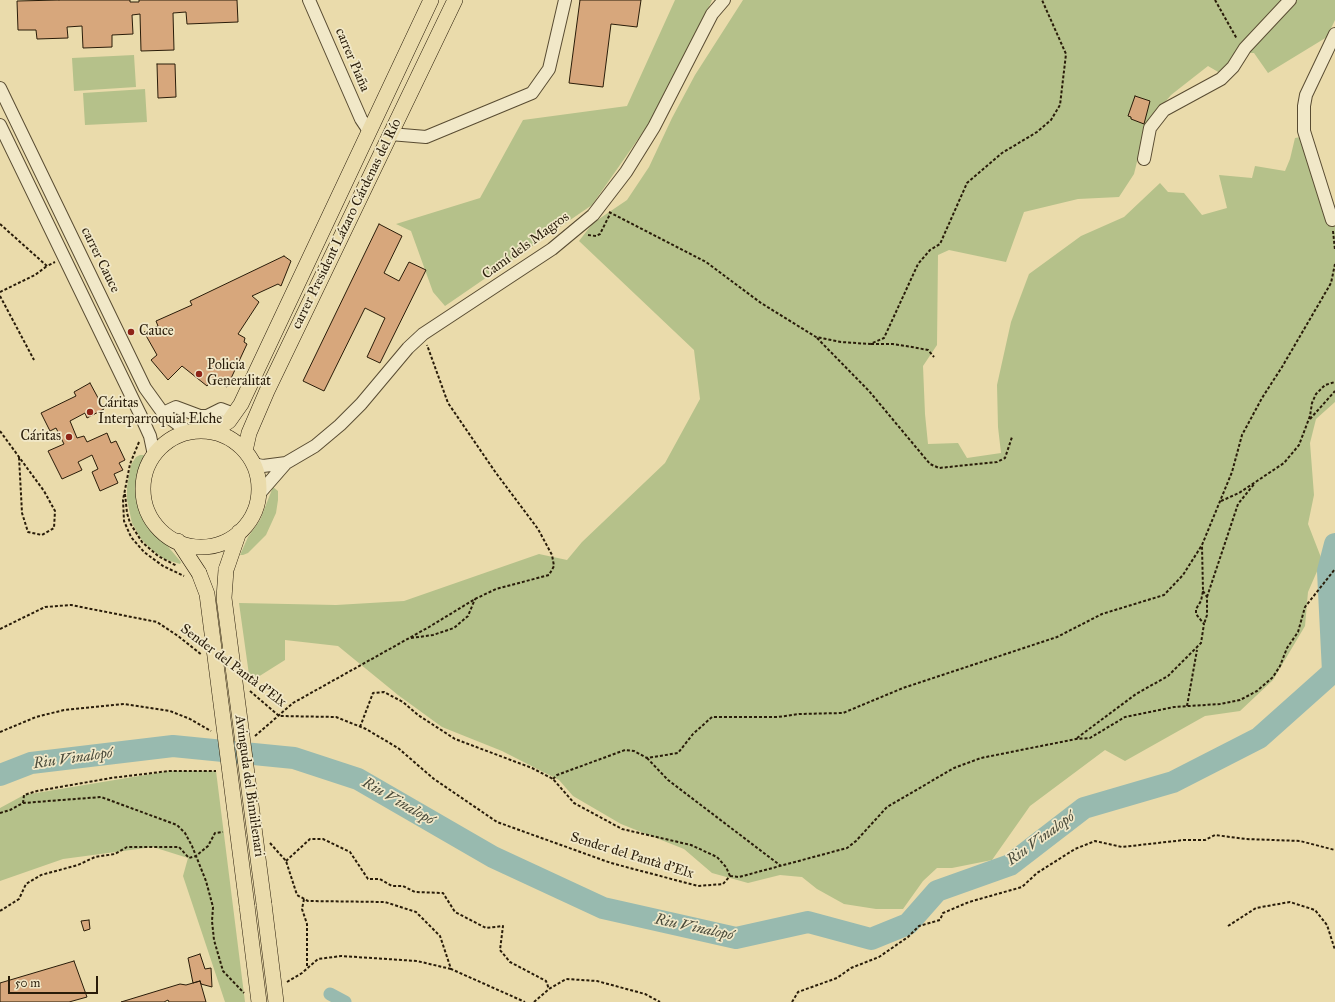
<!DOCTYPE html>
<html>
<head>
<meta charset="utf-8">
<style>
	body { margin:0 }
	#map { position:relative; width:1335px; height:1002px; overflow:hidden; background:#eadbab; font-family:"IM FELL Great Primer",serif }
	canvas { display:block }
	.scale { position:absolute; left:8px; top:976px; width:90px; height:18px; box-sizing:border-box; border:2px solid #291c09; border-top:0; padding-left:5px; font-size:12px; line-height:14px; white-space:nowrap; color:#291c09; -webkit-text-stroke:3px #f1e8c8; paint-order:stroke }
</style>
</head>
<body>
<div id="map">
<canvas width="1335" height="1002"></canvas>
<div class="scale">50 m</div>
</div>
<script>
const ctx = document.querySelector('canvas').getContext('2d');
ctx.lineJoin = 'round';
function fill(path, color) { ctx.fillStyle = color; ctx.fill(path, 'evenodd'); }
const poly = rows => new Path2D(rows.map(r => 'M' + r).join(''));
function stroke(path, color, width, dash) { ctx.strokeStyle = color; ctx.lineWidth = width; ctx.lineCap = dash ? 'butt' : 'round'; ctx.setLineDash(dash || []); ctx.stroke(path); }
function write(font, color, halo, rows, align = 'center') {
  ctx.font = font + ' "IM FELL Great Primer",serif'; ctx.lineWidth = 3.5; ctx.setLineDash([]); ctx.textBaseline = 'middle'; ctx.strokeStyle = halo; ctx.fillStyle = color; for (const [text, x, y, turn = 0] of rows) {
    ctx.save(); ctx.translate(x, y); ctx.rotate((+turn || 0) * Math.PI / 180); ctx.textAlign = isNaN(turn) ? turn : align; if (halo) ctx.strokeText(text, 0, 0); ctx.fillText(text, 0, 0); ctx.restore();
  }
}
fill(poly([
	[675,0,712,0,673,89,592,205,445,306,433,292,411,231,396,224,480,198,523,120,627,106],
	[743,0,1335,0,1335,20,1327,37,1268,73,1254,53,1236,53,1234,60,1220,73,1208,66,1171,95,1146,125,1134,174,1119,197,1078,199,1024,212,1006,262,949,250,938,255,937,345,923,366,925,414,928,444,958,443,967,458,1001,453,998,427,997,385,1011,322,1029,274,1081,236,1124,217,1160,183,1168,192,1184,193,1202,215,1227,208,1219,175,1252,178,1255,166,1285,171,1290,159,1295,138,1312,135,1317,159,1335,207,1335,402,1316,419,1310,443,1314,495,1308,524,1322,560,1308,592,1305,626,1273,680,1240,711,1205,716,1125,761,1105,750,1030,806,992,860,952,868,937,868,923,881,903,909,876,909,844,904,817,889,802,877,780,875,748,883,712,873,684,849,621,824,573,796,559,780,502,751,442,727,398,695,338,646,285,640,285,660,250,682,239,603,336,605,404,601,539,554,567,560,582,542,665,463,700,399,694,350,579,241,593,223,627,200,649,167,672,118,695,75],
	[134,55,136,87,74,91,72,58],
	[145,89,147,122,85,125,83,93],
	[140,455,144,455,136,482,138,505,149,527,156,536,165,543,181,562,180,564,164,559,152,550,141,539,132,523,127,500,127,487,131,465,136,457],
	[273,487,278,491,278,500,276,513,266,535,248,553,243,555,240,555,248,537,260,520],
	[169,771,216,771,245,1002,225,1002,183,876,188,858,153,847,63,859,0,881,0,808,24,795]
]), '#b5c18a');
stroke(poly([
	[330,994,345,1002]
]), '#98baaf', 13);
stroke(poly([
	[0,775,31,763,173,746,294,758,358,779,493,857,603,908,736,938,808,922,871,939,908,924,937,891,1010,865,1084,808,1173,782,1259,738,1333,672,1328,571,1335,544]
]), '#98baaf', 22);
const building = poly([
	[59,0,130,0,130,2,139,2,139,0,237,0,238,22,187,24,186,12,173,13,174,50,141,51,140,14,132,15,133,34,112,35,112,47,83,48,82,26,67,27,68,38,37,39,36,30,18,30,17,1,59,0],
	[580,0,641,0,637,27,611,24,603,87,569,83,580,0],
	[157,64,175,64,176,97,158,98,157,64],
	[1135,96,1150,101,1144,124,1131,119,1131,117,1128,116,1135,96],
	[379,224,402,236,384,273,399,281,409,262,426,270,380,363,367,357,385,318,365,308,324,391,303,381,379,224],
	[284,256,291,261,281,286,278,284,252,296,259,302,238,334,245,338,244,342,247,344,227,387,212,379,207,386,182,366,168,380,151,360,157,355,144,332,158,326,156,321,192,305,190,301,284,256],
	[90,383,104,409,87,418,85,413,70,421,77,438,84,436,87,442,107,433,111,443,116,441,125,460,119,463,123,470,114,474,118,483,100,491,92,472,98,469,92,455,78,462,82,470,62,479,48,451,64,444,56,428,50,431,41,413,76,396,74,392,90,383],
	[89,920,90,929,84,931,81,921,89,920],
	[200,954,205,969,211,968,212,987,201,984,200,981,193,983,188,958,200,954],
	[74,961,87,997,69,1002,0,1002,0,983,74,961],
	[200,981,206,1002,169,1002,168,1000,164,1002,121,1002,180,984,186,985,200,981]
]);
fill(building, '#d7a77c');
stroke(building, '#291c09', 1);
const minor = poly([
	[309,0,361,119,369,131],
	[0,88,145,388,163,413,188,432],
	[0,125,140,414,150,436,154,455],
	[390,134,426,137,532,93,549,69,565,0],
	[1144,159,1150,128,1164,110,1221,79,1233,67,1245,48,1290,0],
	[1332,220,1304,131,1304,106,1306,95,1335,34],
	[163,413,176,407,200,416,207,416,221,409,234,414],
	[253,464,263,466,286,463],
	[259,494,286,463,315,446,340,425,361,404,408,348,423,334,552,249,593,215,626,172,654,127,712,14,724,0]
]);
const major = poly([
	'143 489a58 58 0 1 1 116 0a58 58 0 1 1-116 0Z',
	[213,432,229,421,241,404,431,0],
	[245,451,249,433,267,391,455,0],
	[178,541,199,573],
	[226,570,239,532],
	[264,904,276,1002],
	[247,906,259,1002]
]);
stroke(minor, '#594c32', 14);
stroke(major, '#291c09', 16);
stroke(poly([
	[1215,0,1237,39],
	[609,212,706,262,761,303,816,337,841,342,870,344,884,338,918,264,930,250,940,244,967,183,1002,153,1037,132,1051,120,1060,105,1066,54,1042,0],
	[0,224,47,266,55,262],
	[1333,231,1335,250],
	[588,235,596,236,600,234,611,212],
	[0,292,35,275,47,266],
	[0,296,34,360],
	[817,338,869,391,930,464,939,468,997,462,1005,458,1012,437],
	[871,344,893,344,912,347,928,350,934,357],
	[1310,419,1335,391],
	[0,431,19,457,44,491,55,511,54,528,42,535,28,532,22,513,19,457],
	[139,442,130,464,123,500,124,521,131,537,144,552,163,566,184,576],
	[125,494,127,513,130,523,142,542,158,556,177,566],
	[1221,501,1239,493,1284,463,1299,445,1310,416,1312,403,1316,394,1325,385,1335,382],
	[1203,591,1207,597,1207,615,1204,624],
	[1207,597,1238,504,1255,483],
	[0,629,45,607,71,605,157,622,178,636,202,655],
	[411,638,433,635,454,628,468,616,475,599],
	[250,691,279,716,336,717,366,729,398,748,434,779,497,822,611,863,698,886,723,884,730,876],
	[1187,706,1197,650],
	[360,727,373,693,384,692,403,702,418,715,455,739,532,768,553,779,574,803,622,829,691,845,717,857,726,867,730,876],
	[0,732,36,717,64,710,124,704,170,711,190,719,211,731],
	[255,736,293,703,429,627,475,599,496,589,549,575,554,566,552,555,538,529,496,473,448,403,427,345],
	[1077,738,1136,694,1168,676,1201,643,1204,624,1196,614,1196,609,1201,601,1203,591,1202,546],
	[647,758,668,780,781,866],
	[553,779,557,775,625,750,634,751,647,758,678,753,693,734,712,717,778,717,799,714,843,713,903,688,1057,637,1102,614,1164,595,1183,575,1202,545,1232,472,1242,435,1262,398,1282,367,1331,283,1335,264],
	[23,803,24,795,37,791,111,778,169,771,216,771],
	[0,813,10,810,23,803,101,797,177,825,185,833,192,846,206,881,213,907,212,921,214,940,223,971,244,993],
	[270,843,286,861,297,895,308,901,385,902,416,912,440,936,451,969,525,1002],
	[286,861,310,839,323,839,350,852,368,879,380,879,392,886,403,886,415,892,443,893,455,912,486,928,503,926,500,950,510,962,546,981,549,989],
	[730,876,739,877,847,848,856,841,887,807,954,768,981,758,1076,739,1090,738,1125,717,1174,707,1220,704,1240,700,1257,691,1273,677,1280,666,1287,648,1298,632,1305,607,1335,569],
	[304,899,302,909,307,924,307,968],
	[0,911,19,899,26,884,41,875,78,865,95,857,115,854,127,847,179,847,189,858,196,856,208,846,215,833,223,832],
	[1228,926,1256,908,1290,902,1315,910,1327,925,1335,950],
	[287,982,302,973,318,959,341,956,417,961,451,969],
	[534,1002,549,989,566,979,597,981,645,994,660,1002],
	[792,1002,798,992,837,978,851,968,879,957,908,937,919,926,940,920,943,913,969,902,1022,887,1037,873,1075,849,1095,841,1122,847,1184,840,1205,840,1215,835,1246,839,1300,841,1335,850]
]), '#291c09', 2, [3, 2]);
stroke(minor, '#f1e8c8', 12);
stroke(major, '#eadbab', 15);
const majorBridge = poly([
	[226,570,224,598,264,904],
	[199,573,207,594,247,906]
]);
stroke(majorBridge, '#291c09', 16, []);
stroke(majorBridge, '#eadbab', 15);
for (const [x, y, r, color] of [
	[131,332,4,"#8f2418"],
	[199,374,4,"#8f2418"],
	[90,412,4,"#8f2418"],
	[69,437,4,"#8f2418"]
]) { const dot = new Path2D(); dot.arc(x, y, r, 0, 2 * Math.PI); ctx.fillStyle = color; ctx.fill(dot); stroke(dot, '#f1e8c8', 1.5); }
write('14px', '#291c09', '#f1e8c8', [
	["carrer Piaña",352,60,67],
	["carrer President Lázaro Cárdenas del Río",347,224,-64],
	["Camí dels Magros",526,246,-36],
	["carrer Cauce",100,260,64],
	["Sender del Pantà d'Elx",233,666,37],
	["Avinguda del Bimil·lenari",249,786,82],
	["Sender del Pantà d'Elx",632,856,17]
]);
write('14px', '#291c09', '#f1e8c8', [
	["Cauce",139,332],
	["Policia",207,366],
	["Generalitat",207,382],
	["Cáritas",98,404],
	["Interparroquial Elche",98,420],
	["Cáritas",61,437,"right"]
], 'left');
write('italic 15px', '#4a4b3b', '#f1e8c8', [
	["Riu Vinalopó",73,759,-8],
	["Riu Vinalopó",398,802,30],
	["Riu Vinalopó",1041,839,-36],
	["Riu Vinalopó",694,928,12]
]);
</script>
</body>
</html>
